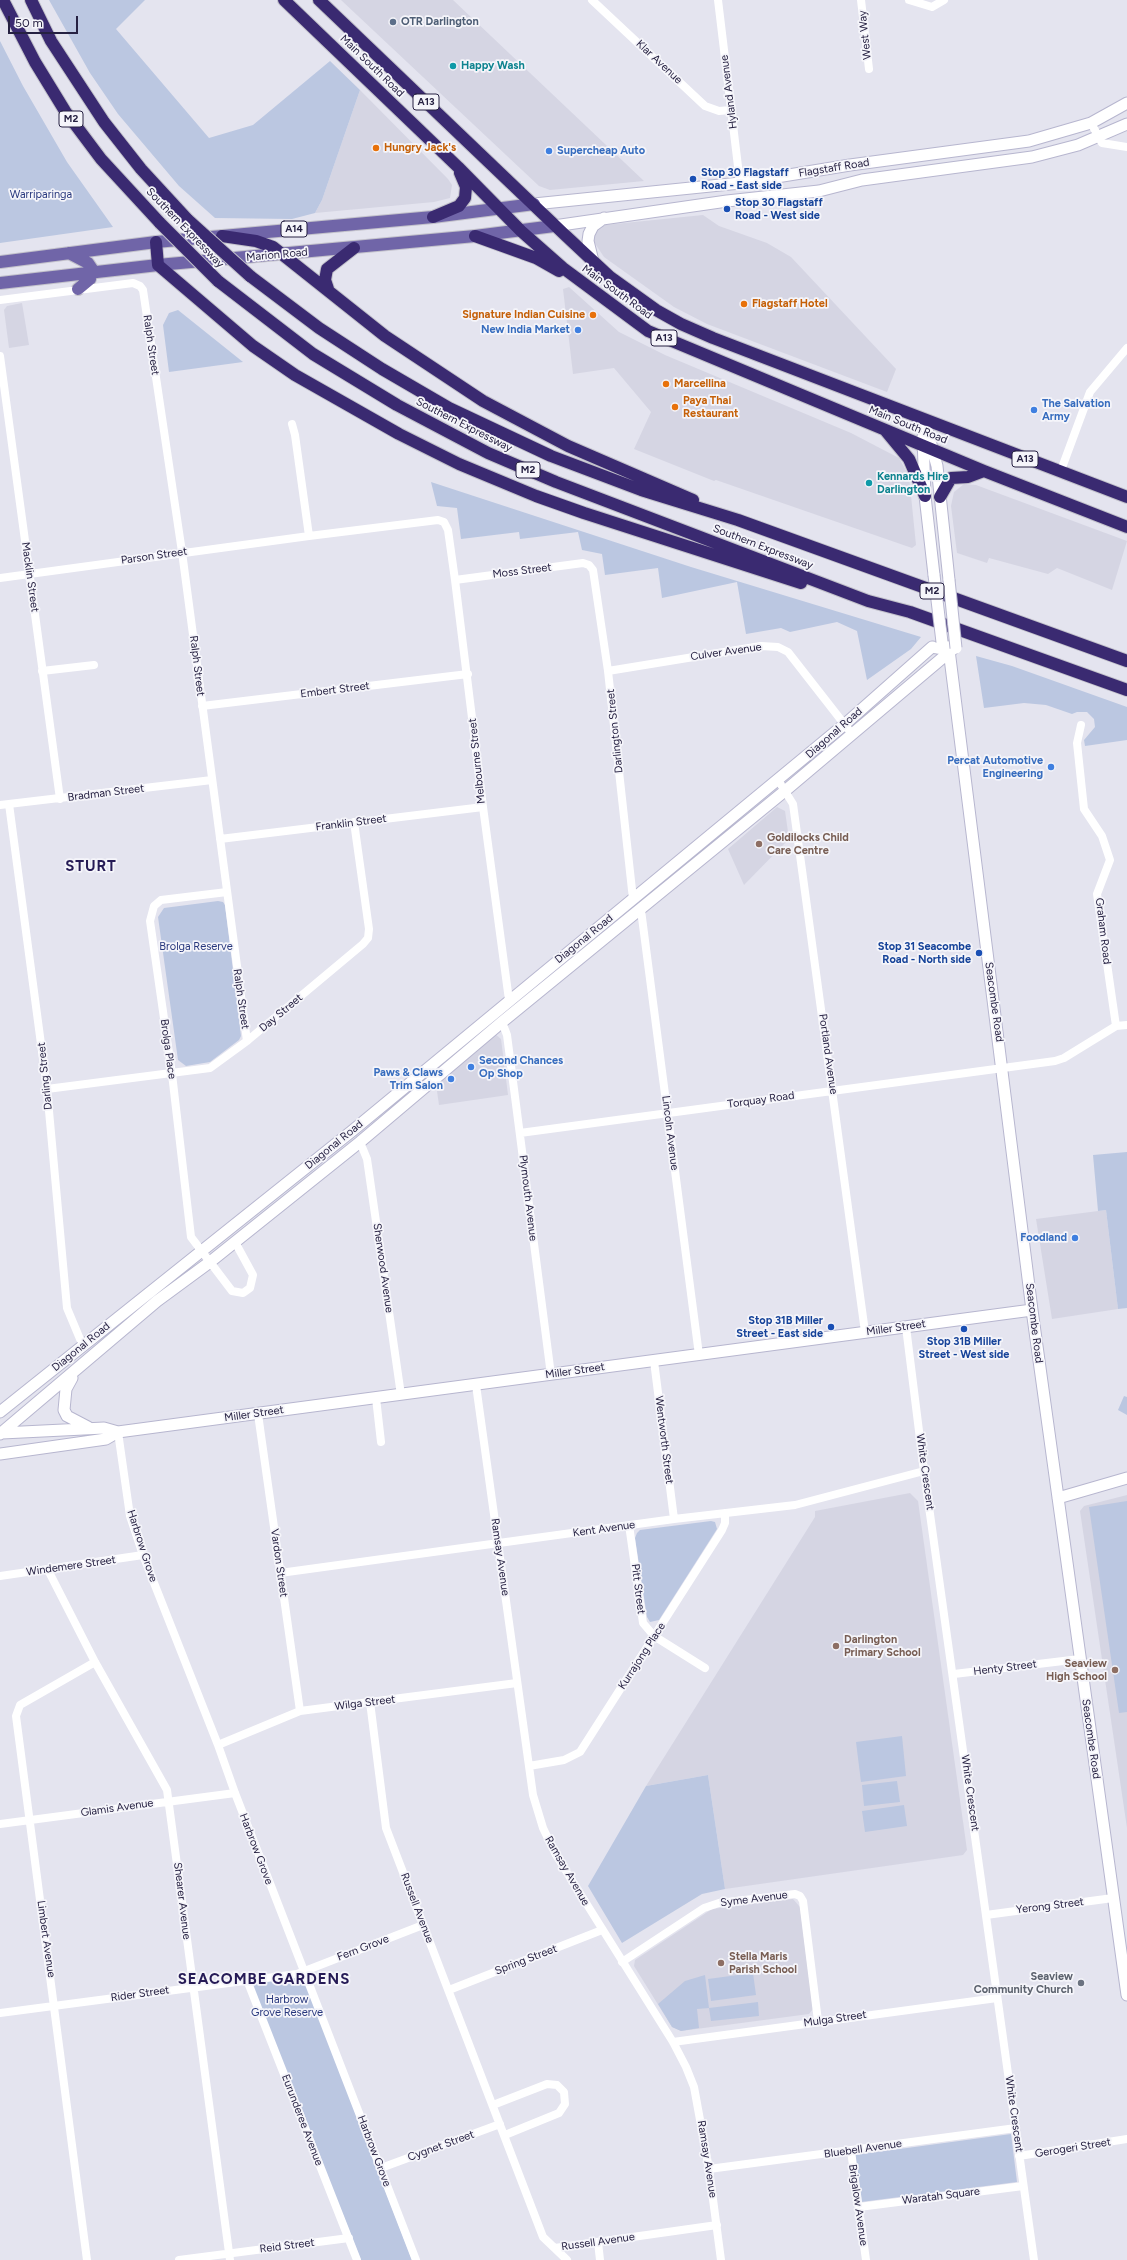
<!DOCTYPE html>
<html>
<head>
<meta charset="utf-8">
<style>
	body { margin:0 }
	#map { position:relative; width:1127px; height:2260px; overflow:hidden; background:#e4e4ef; font-family:Figtree,sans-serif }
	canvas { display:block }
	.scale { position:absolute; left:8px; top:16px; width:70px; height:18px; box-sizing:border-box; border:2px solid #262142; border-top:0; padding-left:5px; font-size:12px; line-height:14px; white-space:nowrap; color:#262142; -webkit-text-stroke:3px #f5f5fa; paint-order:stroke }
</style>
</head>
<body>
<div id="map">
<canvas width="1127" height="2260"></canvas>
<div class="scale">50 m</div>
</div>
<script>
const ctx = document.querySelector('canvas').getContext('2d');
ctx.lineJoin = 'round';
function fill(path, color) { ctx.fillStyle = color; ctx.fill(path, 'evenodd'); }
const poly = rows => new Path2D(rows.map(r => 'M' + r).join(''));
function stroke(path, color, width, dash) { ctx.strokeStyle = color; ctx.lineWidth = width; ctx.lineCap = dash ? 'butt' : 'round'; ctx.setLineDash(dash || []); ctx.stroke(path); }
function write(font, color, halo, rows, align = 'center') {
  ctx.font = font + ' Figtree,sans-serif'; ctx.lineWidth = 3.5; ctx.setLineDash([]); ctx.textBaseline = 'middle'; ctx.strokeStyle = halo; ctx.fillStyle = color; for (const [text, x, y, turn = 0] of rows) {
    ctx.save(); ctx.translate(x, y); ctx.rotate((+turn || 0) * Math.PI / 180); ctx.textAlign = isNaN(turn) ? turn : align; if (halo) ctx.strokeText(text, 0, 0); ctx.fillText(text, 0, 0); ctx.restore();
  }
}
fill(poly([
	[341,0,453,0,644,181,550,190,539,186],
	[360,90,448,179,452,185,450,198,434,202,315,213,322,200],
	[703,215,719,226,767,243,791,257,896,369,887,392,707,324,674,307,604,257,594,242,594,235,598,228,605,225],
	[569,287,619,332,665,355,851,433,899,458,909,476,916,545,912,548,716,480,714,481,634,449,651,412,614,368,573,374,563,289],
	[22,303,29,345,9,348,4,310,7,306],
	[964,484,976,485,1127,541,1112,590,1057,568,1048,574,989,558,987,563,957,553,951,506,954,492],
	[777,807,785,811,789,839,744,885,728,849],
	[495,1034,501,1039,508,1095,439,1105,436,1084],
	[1106,1210,1118,1309,1052,1319,1036,1219],
	[910,1493,918,1501,967,1850,963,1855,725,1889,708,1775,646,1786,815,1517,815,1511],
	[1127,1495,1127,1828,1080,1511,1084,1506],
	[793,1899,800,1907,813,2009,809,2014,681,2031,672,2027,634,1966,635,1960,712,1909]
]), '#d5d5e3');
fill(poly([
	[49,0,145,0,116,29,209,138,253,125,330,61,360,90,322,200,315,213,292,219,215,218,179,186,118,114,90,73],
	[0,41,23,86,67,162,113,227,0,243],
	[178,310,243,362,169,372,163,325,169,313],
	[431,482,691,567,921,637,911,649,867,680,857,631,837,622,790,632,781,628,746,634,737,582,662,598,658,568,605,575,602,554,582,550,578,532,520,539,519,532,461,539,457,508,437,506],
	[976,656,1012,666,1127,707,1127,740,1085,746,1084,740,1095,727,1094,719,1087,712,1077,712,1072,714,1046,705,1024,703,984,708],
	[218,901,223,902,225,905,241,1036,239,1040,210,1062,186,1066,178,1060,158,917,164,908],
	[1127,1152,1127,1308,1118,1309,1106,1210,1098,1211,1093,1155],
	[1124,1396,1127,1397,1127,1415,1118,1410],
	[1127,1501,1127,1712,1119,1713,1089,1507],
	[711,1521,715,1522,717,1529,659,1620,650,1622,647,1617,635,1538,637,1533,640,1530],
	[902,1736,906,1776,861,1782,856,1742],
	[708,1775,725,1889,702,1894,622,1943,588,1886,646,1786],
	[897,1781,900,1802,864,1806,862,1785],
	[904,1805,907,1826,865,1832,862,1811],
	[753,1973,756,1995,711,2001,708,1979],
	[302,1974,412,2260,361,2260,250,1982],
	[705,1975,709,2008,758,2002,759,2016,711,2021,709,2008,697,2009,699,2028,681,2031,672,2027,658,2004,685,1981],
	[1011,2134,1017,2182,861,2202,855,2155]
]), '#bbc7e1');
const secondary = poly([
	[534,204,740,183,850,165,1029,141,1091,123,1127,103],
	[554,226,727,201,819,191,862,180,1032,157,1078,145,1127,124],
	[593,261,588,241,589,234,593,226,604,218],
	[924,419,937,466,949,580],
	[923,437,925,496,934,575],
	[942,642,949,650,1032,1310,1127,1995],
	[72,1378,66,1389,64,1410,67,1416,88,1427],
	[0,1412,352,1131,845,724,932,647,949,650],
	[2,1433,104,1428,118,1432],
	[0,1434,157,1301,210,1262,360,1142,502,1022,786,790,953,649],
	[0,1454,106,1439,118,1432,1032,1310],
	[1058,1498,1127,1478]
]);
const primary = poly([
	[69,253,88,263,92,269,90,279,78,289],
	[0,262,156,242,433,217,534,204],
	[0,283,158,265,475,236,554,226]
]);
const highway = poly([
	[3,0,35,62,65,111,101,159,160,223],
	[31,0,51,41,104,122,141,169,188,220],
	[284,0,458,167,521,231,563,268,648,331,984,471,1127,527],
	[319,0,565,235,610,277,656,310,681,324,713,338,1127,497],
	[433,217,459,206,465,198,466,187,460,173],
	[222,236,256,241,273,247,385,336,483,401,568,446,693,500],
	[475,236,536,258,559,271],
	[156,242,158,265,253,346,295,375,399,434,459,464,536,496,584,513,801,583],
	[250,276,319,328,382,369,449,408,551,456,641,490,738,520,1127,661],
	[218,281,313,354,397,405,488,453,556,482,868,601,910,612,1127,690],
	[328,289,325,280,327,269,354,248],
	[885,430,909,459,925,496],
	[940,497,951,478,968,477,984,471]
]);
stroke(secondary, '#b7b6cf', 13);
stroke(primary, '#c2c1ca', 14);
stroke(highway, '#c2c1ca', 14);
stroke(poly([
	[592,0,705,106,719,111,731,110],
	[718,0,740,183],
	[861,0,869,69],
	[909,0,932,7,944,0],
	[1091,123,1102,143,1127,147],
	[0,300,133,283,140,286,143,290,182,552,247,1041],
	[0,356,60,799],
	[292,424,295,435,309,536],
	[1060,473,1090,392,1127,348],
	[0,578,309,536,438,520,444,522,448,530,455,580,483,807,509,1000],
	[455,580,583,563,589,565,593,570,608,671,633,899],
	[42,671,94,665],
	[608,671,761,646,778,647,788,652,852,734],
	[202,706,468,674],
	[1081,725,1077,743,1084,809,1102,836,1110,860,1097,894,1116,1026],
	[778,780,793,804,865,1332],
	[9,804,47,1089,67,1308,80,1339,84,1344],
	[0,805,212,780],
	[220,839,483,807],
	[227,892,161,900,154,906,150,921,172,1074,191,1237,232,1291,243,1293,250,1288,253,1275,235,1242],
	[641,910,699,1355],
	[502,1022,507,1035,551,1375],
	[47,1089,210,1068,247,1041,363,944,368,938,369,929,354,822],
	[520,1133,1055,1061,1064,1058,1116,1026,1127,1025],
	[360,1142,367,1159,401,1395],
	[906,1327,924,1471,1034,2260],
	[654,1361,674,1519],
	[476,1385,533,1795,543,1828,556,1855,673,2042,686,2067,694,2087,709,2169,721,2260],
	[376,1398,381,1442],
	[258,1414,300,1711],
	[118,1432,130,1516,143,1555,218,1745,235,1793,416,2260],
	[629,1525,643,1623,654,1636,705,1668],
	[48,1570,95,1662,167,1790,230,2260],
	[280,1573,674,1519,795,1505,924,1471],
	[0,1576,143,1555],
	[954,1674,1080,1659],
	[370,1702,386,1828,543,2237,567,2260],
	[218,1745,300,1711,517,1683],
	[529,1766,564,1760,580,1752,722,1530,725,1523,725,1513],
	[0,1824,235,1793],
	[986,1915,1113,1898],
	[622,1962,704,1908,719,1903,795,1894,800,1896,803,1901,818,2021],
	[247,1980,357,2260],
	[449,1990,602,1930],
	[0,2013,297,1974,423,1925],
	[673,2042,997,1998],
	[493,2105,547,2084,557,2085,564,2092,565,2104,559,2113,505,2135],
	[851,2151,866,2260],
	[1019,2156,1127,2139],
	[381,2168,500,2124],
	[709,2169,1016,2128],
	[859,2207,1023,2186],
	[598,2242,600,2260],
	[555,2248,717,2225],
	[87,2260,16,1716,20,1705,95,1662],
	[179,2260,349,2238]
]), '#fff', 8);
stroke(secondary, '#fff', 11);
stroke(primary, '#7065a8', 12);
stroke(highway, '#3a2a71', 12);
const secondaryBridge = poly([
	[934,575,942,642],
	[949,580,956,648]
]);
const highwayBridge = poly([
	[188,220,250,276],
	[160,223,218,281]
]);
stroke(secondaryBridge, '#b7b6cf', 13, []);
stroke(highwayBridge, '#c2c1ca', 14, []);
stroke(secondaryBridge, '#fff', 11);
stroke(highwayBridge, '#3a2a71', 12);
for (const [x, y, r, color] of [
	[393,22,4,"#5c6f8a"],
	[453,66,4,"#0f9aa8"],
	[376,148,4,"#e8710a"],
	[549,151,4,"#3f7fe0"],
	[693,179,4,"#1a4fb4"],
	[727,209,4,"#1a4fb4"],
	[744,304,4,"#e8710a"],
	[593,315,4,"#e8710a"],
	[578,330,4,"#3f7fe0"],
	[666,384,4,"#e8710a"],
	[675,407,4,"#e8710a"],
	[1034,410,4,"#3f7fe0"],
	[869,483,4,"#0f9aa8"],
	[1051,767,4,"#3f7fe0"],
	[759,844,4,"#8d6e63"],
	[979,953,4,"#1a4fb4"],
	[471,1067,4,"#3f7fe0"],
	[451,1079,4,"#3f7fe0"],
	[1075,1238,4,"#3f7fe0"],
	[831,1327,4,"#1a4fb4"],
	[964,1329,4,"#1a4fb4"],
	[836,1646,4,"#8d6e63"],
	[1115,1670,4,"#8d6e63"],
	[721,1963,4,"#8d6e63"],
	[1081,1983,4,"#6b7280"]
]) { const dot = new Path2D(); dot.arc(x, y, r, 0, 2 * Math.PI); ctx.fillStyle = color; ctx.fill(dot); stroke(dot, '#f5f5fa', 1.5); }
for (const [x, y, w] of [
	[426,102,26],
	[71,119,24],
	[294,229,26],
	[664,338,26],
	[1025,459,26],
	[528,470,24],
	[932,591,24]
]) { const box = new Path2D(); box.roundRect(x - w / 2, y - 8, w, 16, 3); ctx.fillStyle = '#f5f5fa'; ctx.fill(box); stroke(box, '#262142', 1); }
write('bold 10px', '#262142', null, [
	["A13",426,102],
	["M2",71,119],
	["A14",294,229],
	["A13",664,338],
	["A13",1025,459],
	["M2",528,470],
	["M2",932,591]
]);
write('bold 11px', '#4e5e75', '#f5f5fa', [
	["OTR Darlington",401,22]
], 'left');
write('11px', '#262142', '#f5f5fa', [
	["West Way",865,35,-96],
	["Klar Avenue",659,62,43],
	["Main South Road",372,66,44],
	["Hyland Avenue",729,92,-97],
	["Flagstaff Road",834,168,-9],
	["Southern Expressway",185,228,46],
	["Marion Road",277,255,-5],
	["Main South Road",617,292,36],
	["Ralph Street",151,345,82],
	["Southern Expressway",464,425,27],
	["Main South Road",908,425,22],
	["Southern Expressway",763,547,21],
	["Parson Street",154,556,-8],
	["Moss Street",522,571,-7],
	["Macklin Street",30,577,82],
	["Culver Avenue",726,652,-8],
	["Ralph Street",197,666,83],
	["Embert Street",335,690,-7],
	["Darlington Street",615,731,-96],
	["Diagonal Road",834,733,-41],
	["Melbourne Street",477,761,-96],
	["Bradman Street",106,793,-7],
	["Franklin Street",351,823,-7],
	["Graham Road",1103,931,83],
	["Diagonal Road",584,939,-39],
	["Ralph Street",241,999,82],
	["Seacombe Road",994,1002,82],
	["Day Street",281,1013,-40],
	["Brolga Place",168,1049,82],
	["Portland Avenue",828,1054,82],
	["Darling Street",45,1076,-96],
	["Torquay Road",761,1100,-8],
	["Lincoln Avenue",670,1133,83],
	["Diagonal Road",334,1145,-39],
	["Plymouth Avenue",528,1198,83],
	["Sherwood Avenue",383,1268,82],
	["Seacombe Road",1034,1323,83],
	["Miller Street",896,1328,-8],
	["Diagonal Road",81,1347,-39],
	["Miller Street",575,1371,-8],
	["Miller Street",254,1414,-8],
	["Wentworth Street",664,1440,83],
	["White Crescent",925,1472,82],
	["Kent Avenue",604,1529,-8],
	["Harbrow Grove",142,1546,72],
	["Ramsay Avenue",500,1557,82],
	["Vardon Street",279,1563,82],
	["Windemere Street",71,1566,-8],
	["Pitt Street",638,1589,83],
	["Kurrajong Place",642,1656,-57],
	["Henty Street",1005,1668,-7],
	["Wilga Street",365,1703,-7],
	["Seacombe Road",1091,1739,82],
	["White Crescent",970,1793,82],
	["Glamis Avenue",117,1808,-8],
	["Harbrow Grove",256,1849,69],
	["Ramsay Avenue",567,1871,60],
	["Syme Avenue",754,1899,-7],
	["Shearer Avenue",182,1901,83],
	["Yerong Street",1050,1906,-7],
	["Russell Avenue",417,1908,69],
	["Limbert Avenue",46,1939,82],
	["Fern Grove",363,1948,-21],
	["Spring Street",526,1960,-21],
	["Rider Street",140,1994,-8],
	["Mulga Street",835,2019,-8],
	["White Crescent",1014,2114,82],
	["Eurunderee Avenue",302,2120,69],
	["Cygnet Street",441,2146,-20],
	["Gerogeri Street",1073,2148,-9],
	["Bluebell Avenue",863,2149,-8],
	["Harbrow Grove",374,2151,69],
	["Ramsay Avenue",707,2159,81],
	["Waratah Square",941,2196,-7],
	["Brigalow Avenue",858,2205,82],
	["Russell Avenue",598,2242,-8],
	["Reid Street",287,2246,-7]
]);
write('bold 11px', '#0d838f', '#f5f5fa', [
	["Happy Wash",461,66],
	["Kennards Hire",877,477],
	["Darlington",877,490]
], 'left');
write('bold 11px', '#c56008', '#f5f5fa', [
	["Hungry Jack's",384,148],
	["Flagstaff Hotel",752,304],
	["Signature Indian Cuisine",585,315,"right"],
	["Marcellina",674,384],
	["Paya Thai",683,401],
	["Restaurant",683,414]
], 'left');
write('bold 11px', '#366cbe', '#f5f5fa', [
	["Supercheap Auto",557,151,"left"],
	["New India Market",570,330],
	["The Salvation",1042,404,"left"],
	["Army",1042,417,"left"],
	["Percat Automotive",1043,761],
	["Engineering",1043,774],
	["Second Chances",479,1061,"left"],
	["Op Shop",479,1074,"left"],
	["Paws & Claws",443,1073],
	["Trim Salon",443,1086],
	["Foodland",1067,1238]
], 'right');
write('bold 11px', '#164399', '#f5f5fa', [
	["Stop 30 Flagstaff",701,173],
	["Road - East side",701,186],
	["Stop 30 Flagstaff",735,203],
	["Road - West side",735,216],
	["Stop 31 Seacombe",971,947,"right"],
	["Road - North side",971,960,"right"],
	["Stop 31B Miller",823,1321,"right"],
	["Street - East side",823,1334,"right"],
	["Stop 31B Miller",964,1342,"center"],
	["Street - West side",964,1355,"center"]
], 'left');
write('11px', '#28387d', '#f5f5fa', [
	["Warriparinga",41,195],
	["Brolga Reserve",196,947],
	["Harbrow",287,2000],
	["Grove Reserve",287,2013]
]);
write('bold 11px', '#785e54', '#f5f5fa', [
	["Goldilocks Child",767,838],
	["Care Centre",767,851],
	["Darlington",844,1640],
	["Primary School",844,1653],
	["Seaview",1107,1664,"right"],
	["High School",1107,1677,"right"],
	["Stella Maris",729,1957],
	["Parish School",729,1970]
], 'left');
write('bold 11px', '#5b616d', '#f5f5fa', [
	["Seaview",1073,1977],
	["Community Church",1073,1990]
], 'right');
ctx.letterSpacing = '1px';
write('bold 15px', '#261b56', '#f5f5fa', [
	["STURT",91,867],
	["SEACOMBE GARDENS",264,1980]
]);
ctx.letterSpacing = '0px';
</script>
</body>
</html>
